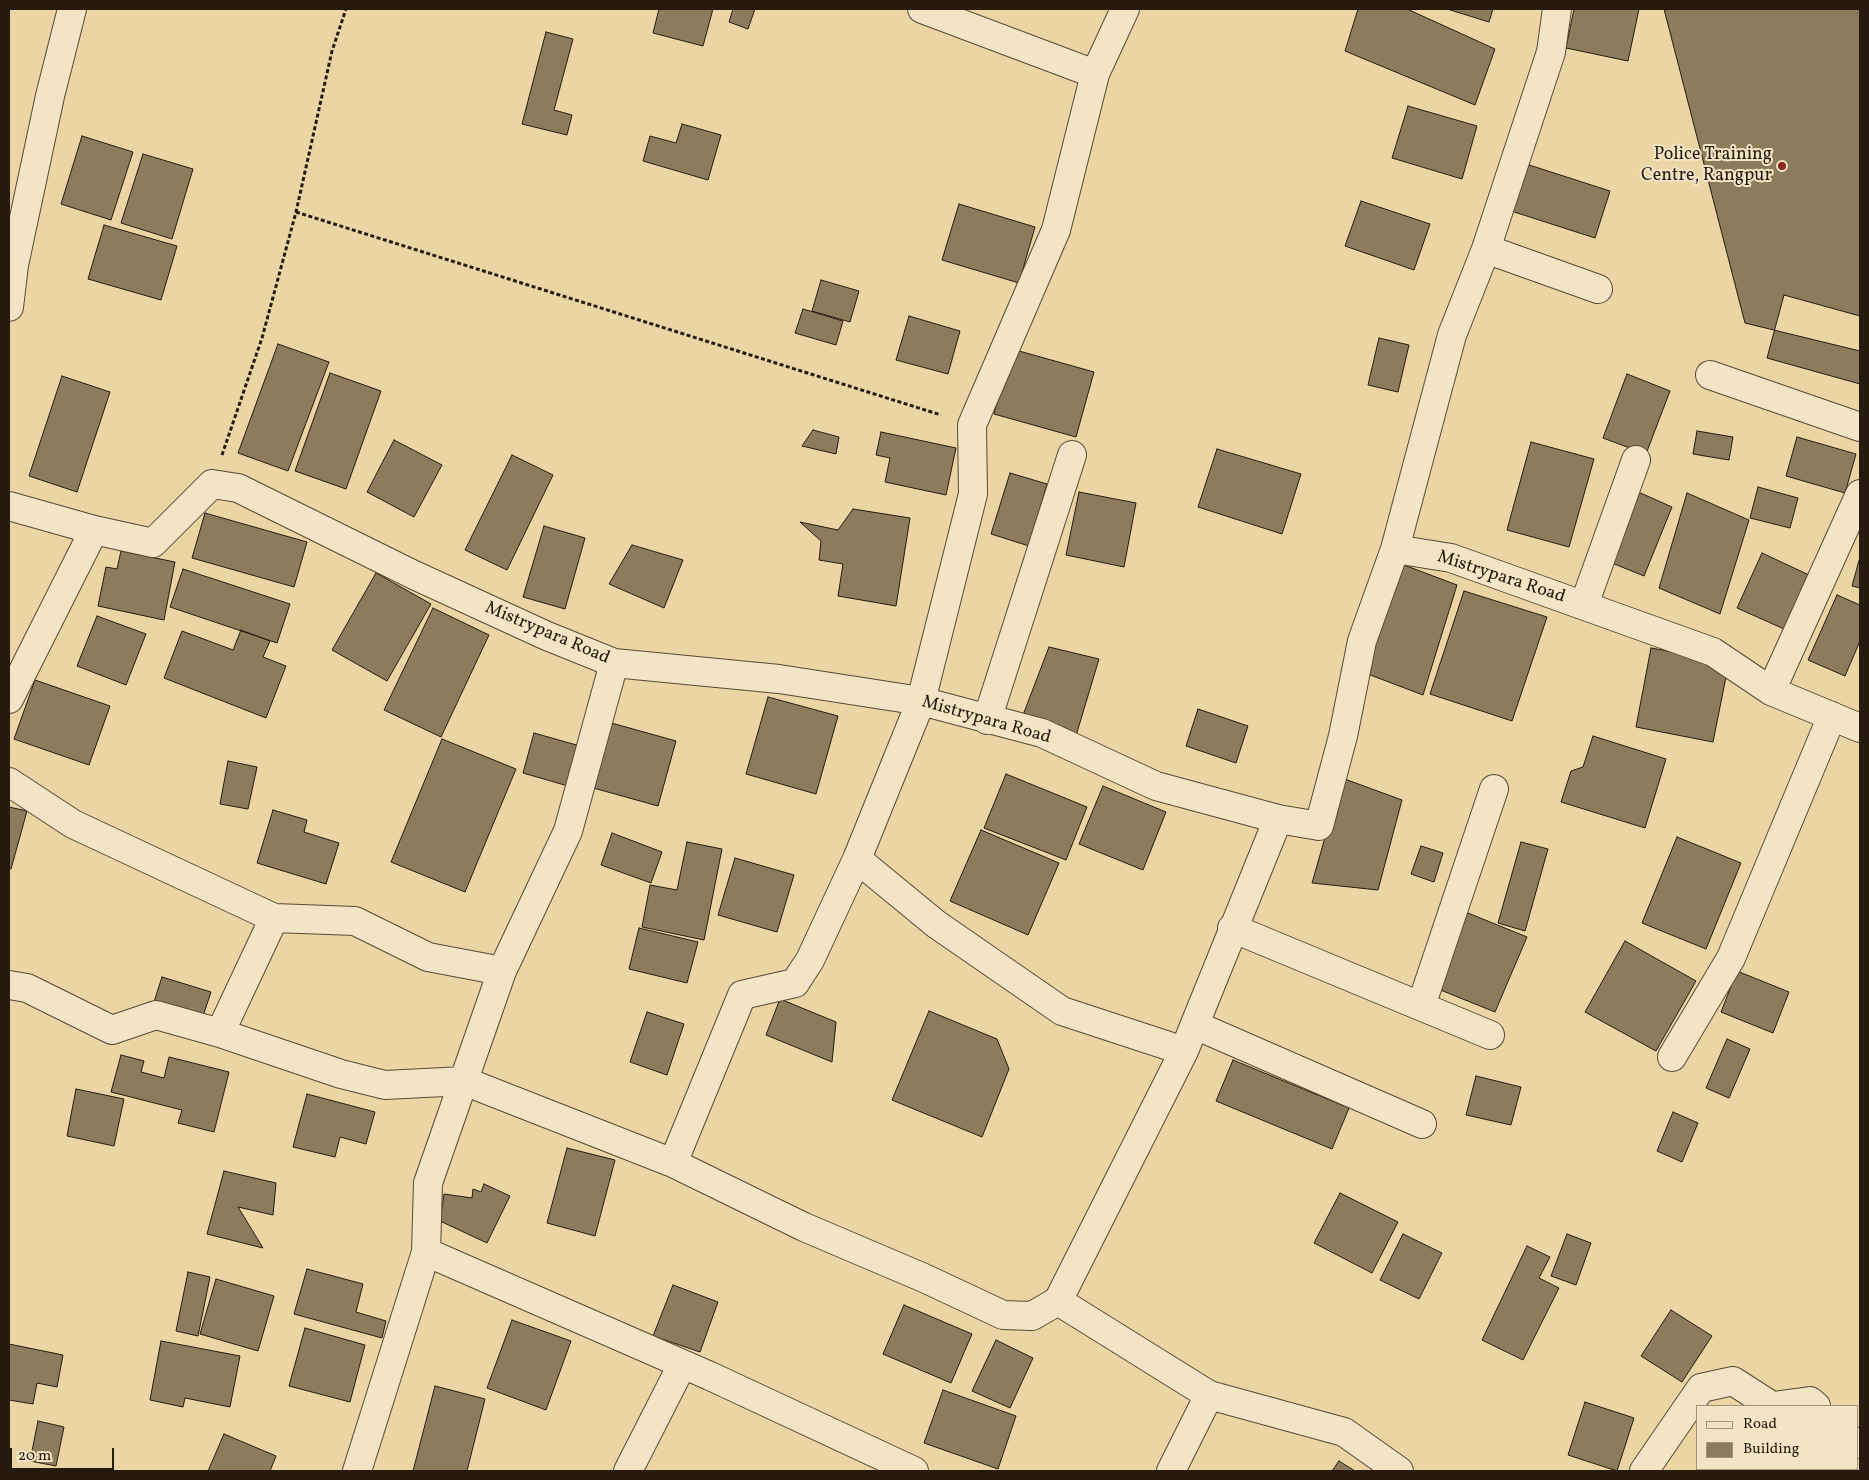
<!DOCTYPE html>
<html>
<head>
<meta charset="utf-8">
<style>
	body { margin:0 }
	#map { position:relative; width:1869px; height:1480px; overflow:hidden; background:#ebd5a4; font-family:Vollkorn,serif }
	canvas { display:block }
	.frame { position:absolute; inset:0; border:10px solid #271b0f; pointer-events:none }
	.legend { position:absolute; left:1696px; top:1405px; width:162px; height:65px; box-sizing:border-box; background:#f2e4c4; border:1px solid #a1947c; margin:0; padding:6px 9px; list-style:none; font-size:15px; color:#271b0f }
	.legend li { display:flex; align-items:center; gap:10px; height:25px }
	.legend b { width:25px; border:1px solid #a1947c }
	.scale { position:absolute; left:10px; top:1448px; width:104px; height:22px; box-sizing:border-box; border:2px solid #271b0f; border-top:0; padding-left:6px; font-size:15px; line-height:18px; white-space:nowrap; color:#271b0f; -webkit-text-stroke:4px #f2e4c4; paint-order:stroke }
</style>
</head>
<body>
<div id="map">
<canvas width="1869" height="1480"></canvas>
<div class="frame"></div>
<ul class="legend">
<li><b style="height:6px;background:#f2e4c4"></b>Road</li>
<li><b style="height:14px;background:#8d7c5c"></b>Building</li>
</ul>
<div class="scale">20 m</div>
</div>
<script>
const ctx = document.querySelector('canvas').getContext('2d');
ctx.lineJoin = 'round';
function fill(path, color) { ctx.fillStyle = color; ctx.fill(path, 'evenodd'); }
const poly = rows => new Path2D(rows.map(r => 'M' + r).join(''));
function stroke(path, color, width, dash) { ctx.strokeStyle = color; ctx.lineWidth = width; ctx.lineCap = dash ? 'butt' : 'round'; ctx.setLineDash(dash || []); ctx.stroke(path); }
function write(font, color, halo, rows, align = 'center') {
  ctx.font = font + ' Vollkorn,serif'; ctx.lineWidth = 4; ctx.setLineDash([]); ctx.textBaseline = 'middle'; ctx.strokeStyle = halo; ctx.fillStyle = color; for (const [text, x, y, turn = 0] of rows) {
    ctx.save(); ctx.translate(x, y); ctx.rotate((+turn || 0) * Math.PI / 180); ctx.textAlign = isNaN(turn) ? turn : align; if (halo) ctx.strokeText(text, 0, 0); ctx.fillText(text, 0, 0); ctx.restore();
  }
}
const building = poly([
	[659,9,713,9,703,46,653,33,659,9],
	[733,9,755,9,748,29,729,22,733,9],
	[1358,9,1407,9,1495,49,1475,105,1345,51,1358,9],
	[1447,9,1493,9,1489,22,1447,9],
	[1574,9,1639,9,1628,61,1566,48,1574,9],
	[1664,9,1860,9,1860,351,1745,323,1664,9],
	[546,32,573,39,554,110,572,115,567,135,522,124,546,32],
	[1408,106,1477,126,1462,179,1392,158,1408,106],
	[682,124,721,135,708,180,643,161,650,136,676,143,682,124],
	[82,136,133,152,111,220,61,204,82,136],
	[143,154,193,169,172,239,121,223,143,154],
	[1523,163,1610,191,1595,238,1508,210,1523,163],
	[1361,201,1430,224,1414,270,1345,246,1361,201],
	[959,204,1035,227,1019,283,942,260,959,204],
	[104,225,177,246,161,300,88,279,104,225],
	[821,280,859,291,850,322,812,311,821,280],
	[1784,295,1860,316,1860,384,1767,358,1784,295],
	[803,309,843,321,836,345,795,333,803,309],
	[909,316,960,331,948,374,896,360,909,316],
	[1379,338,1409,345,1398,392,1368,385,1379,338],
	[278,344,329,362,288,471,238,453,278,344],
	[1012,349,1094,372,1076,437,994,414,1012,349],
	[330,373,381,391,346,489,295,471,330,373],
	[1627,374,1670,391,1646,454,1603,438,1627,374],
	[62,376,110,392,77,492,29,476,62,376],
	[813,430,839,437,836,454,802,446,813,430],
	[1697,431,1733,437,1729,460,1693,454,1697,431],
	[881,432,956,448,946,495,885,482,890,458,876,455,881,432],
	[1797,437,1856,454,1845,493,1786,476,1797,437],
	[394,440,442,465,414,517,367,492,394,440],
	[1531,442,1594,459,1569,547,1507,530,1531,442],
	[1217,449,1301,474,1282,534,1198,507,1217,449],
	[512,455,553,475,507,570,465,550,512,455],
	[1010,473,1047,484,1029,546,991,534,1010,473],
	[1758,487,1798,498,1790,528,1750,518,1758,487],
	[1636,491,1672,507,1644,576,1607,561,1636,491],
	[1079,492,1136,503,1124,567,1066,555,1079,492],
	[1687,493,1749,520,1720,614,1659,588,1687,493],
	[853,509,910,518,896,606,838,596,843,564,819,560,821,541,800,522,838,530,853,509],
	[205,513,307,542,294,587,192,558,205,513],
	[544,526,585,538,565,609,523,597,544,526],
	[632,545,683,560,664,608,609,584,632,545],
	[121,551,175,562,164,620,98,606,106,567,117,569,121,551],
	[1762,553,1809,575,1784,629,1737,608,1762,553],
	[1860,557,1860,588,1852,586,1860,557],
	[1404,565,1457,585,1423,695,1365,673,1404,565],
	[183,569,290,604,277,643,170,607,183,569],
	[376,573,431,604,387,681,332,650,376,573],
	[1464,591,1547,617,1512,721,1430,694,1464,591],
	[1837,595,1860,605,1860,641,1845,676,1808,660,1837,595],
	[433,608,489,635,441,737,384,710,433,608],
	[97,616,146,634,126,685,77,666,97,616],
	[241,630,270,641,263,657,286,666,266,718,164,678,182,631,233,650,241,630],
	[1049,647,1099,659,1075,739,1023,715,1049,647],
	[1651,648,1729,662,1713,742,1636,727,1651,648],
	[35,680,110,706,89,765,14,739,35,680],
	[768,697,838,716,816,794,746,774,768,697],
	[1198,709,1248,726,1236,763,1186,746,1198,709],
	[608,722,676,741,658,806,590,787,608,722],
	[534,733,580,746,568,786,523,773,534,733],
	[1593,736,1666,759,1645,828,1561,802,1571,771,1583,767,1593,736],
	[442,739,516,769,465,892,391,862,442,739],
	[228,761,257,767,248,809,220,804,228,761],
	[1006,774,1087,807,1066,860,984,828,1006,774],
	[1342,778,1402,800,1378,890,1312,883,1342,778],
	[1103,786,1166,812,1143,870,1079,844,1103,786],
	[9,807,27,811,11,869,9,869,9,807],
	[273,810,307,820,304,832,339,843,326,884,257,863,273,810],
	[981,830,1059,863,1028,935,950,901,981,830],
	[612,833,662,852,651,883,601,865,612,833],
	[1677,837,1741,863,1706,949,1642,923,1677,837],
	[687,842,722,849,704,940,642,927,650,885,677,890,687,842],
	[1521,842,1548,849,1525,931,1498,923,1521,842],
	[1421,846,1443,853,1434,882,1411,874,1421,846],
	[735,858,794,875,777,932,718,915,735,858],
	[1463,911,1527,937,1495,1012,1433,987,1463,911],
	[639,928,698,942,687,983,629,969,639,928],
	[1625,941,1696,981,1656,1051,1585,1012,1625,941],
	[1737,971,1789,992,1773,1033,1721,1012,1737,971],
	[162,977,211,992,201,1022,152,1008,162,977],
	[780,999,836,1022,832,1062,766,1035,780,999],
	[929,1011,997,1039,1009,1069,982,1137,892,1100,929,1011],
	[647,1012,684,1024,667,1075,630,1062,647,1012],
	[1727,1039,1750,1049,1729,1098,1706,1088,1727,1039],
	[121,1055,144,1061,141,1072,164,1078,169,1057,229,1072,214,1132,178,1123,182,1110,111,1092,121,1055],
	[1233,1060,1349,1108,1332,1149,1216,1101,1233,1060],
	[1476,1076,1521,1087,1511,1125,1466,1115,1476,1076],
	[76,1089,124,1099,114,1146,67,1136,76,1089],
	[307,1094,375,1112,366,1144,340,1137,335,1157,293,1147,307,1094],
	[1673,1112,1698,1123,1682,1162,1657,1151,1673,1112],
	[567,1148,615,1160,595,1236,547,1223,567,1148],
	[224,1171,276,1183,273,1215,238,1207,263,1248,207,1234,224,1171],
	[484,1184,510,1196,487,1243,440,1221,444,1194,472,1198,473,1189,481,1192,484,1184],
	[1340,1193,1398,1222,1372,1273,1314,1243,1340,1193],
	[1403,1234,1442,1253,1419,1299,1380,1280,1403,1234],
	[1567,1234,1591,1243,1576,1285,1551,1276,1567,1234],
	[1527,1246,1550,1257,1539,1278,1559,1288,1523,1360,1482,1340,1527,1246],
	[307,1269,363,1284,356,1312,386,1321,382,1338,294,1314,307,1269],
	[188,1272,210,1277,198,1336,176,1331,188,1272],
	[216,1279,274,1296,258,1351,200,1334,216,1279],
	[673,1285,718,1302,700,1352,653,1336,673,1285],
	[904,1305,972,1334,951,1383,883,1354,904,1305],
	[1671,1310,1712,1336,1682,1382,1641,1356,1671,1310],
	[512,1320,571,1341,546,1410,487,1388,512,1320],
	[305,1328,365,1345,350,1402,289,1386,305,1328],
	[996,1340,1033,1358,1010,1408,972,1391,996,1340],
	[161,1341,240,1356,230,1407,185,1398,183,1407,150,1400,161,1341],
	[9,1344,63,1355,57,1387,37,1383,33,1404,9,1400,9,1344],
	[435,1386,485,1399,467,1471,413,1471,435,1386],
	[943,1390,1016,1416,998,1469,924,1443,943,1390],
	[1585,1402,1634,1418,1617,1471,1568,1455,1585,1402],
	[38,1421,64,1427,56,1466,30,1461,38,1421],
	[224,1434,276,1456,270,1471,208,1471,224,1434],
	[1339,1461,1355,1471,1332,1471,1339,1461],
	[1790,1469,1830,1469,1828,1471,1793,1471,1790,1469]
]);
fill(building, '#8d7c5c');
stroke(building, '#271b0f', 1);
const minor = poly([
	[922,9,1095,74],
	[1486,249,1598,289],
	[9,307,14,265,50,96,72,9],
	[1710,375,1860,427],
	[9,506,94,530,153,543,212,484,238,488,414,575,547,636,614,663,779,679,921,701,1042,733,1156,786,1278,819,1319,826,1343,736,1362,641,1395,549,1451,558,1713,652,1771,691,1860,728],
	[1395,549,1452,335,1486,249,1551,52,1557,9],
	[1584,605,1636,460],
	[1771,691,1860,494],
	[9,699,94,530],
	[987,720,1072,455],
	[9,782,73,824,274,918,355,921,428,957,502,971],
	[857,859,936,924,1062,1011,1184,1051],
	[1232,928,1490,1035],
	[9,985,27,988,112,1030,156,1015,220,1033,341,1074,385,1085,464,1081,673,1163,804,1227,924,1278,1003,1315,1032,1316,1058,1301,1184,1051,1278,819],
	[1421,1006,1494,789],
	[1195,1025,1422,1124],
	[220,1033,274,918],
	[1672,1057,1731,958,1832,716],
	[673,1163,742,995,795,983,810,960,857,859,921,701,973,494,972,425,1056,230,1095,74,1125,9],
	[426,1252,428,1183,502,971,568,831,614,663],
	[1058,1301,1209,1395,1344,1432,1399,1471],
	[1773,1406,1810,1401,1816,1406],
	[1858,1442,1860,1444],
	[357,1471,426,1252,710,1376,914,1471],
	[628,1471,682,1365],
	[1171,1471,1209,1395],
	[1644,1471,1701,1388,1733,1381,1772,1406]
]);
stroke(minor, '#584a34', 30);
stroke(poly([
	[296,212,941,415],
	[222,455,262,338,296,212,332,51,346,9]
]), '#271b0f', 3, [4, 2.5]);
stroke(minor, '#f2e4c4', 28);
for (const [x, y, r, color] of [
	[1782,166,5,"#8f2418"]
]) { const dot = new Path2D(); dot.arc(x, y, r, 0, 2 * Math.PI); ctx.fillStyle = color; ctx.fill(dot); stroke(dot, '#f2e4c4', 2); }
write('18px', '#271b0f', '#f2e4c4', [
	["Police Training",1772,156],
	["Centre, Rangpur",1772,177]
], 'right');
write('18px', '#271b0f', '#f2e4c4', [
	["Mistrypara Road",1501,578,18],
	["Mistrypara Road",547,634,23],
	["Mistrypara Road",986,721,16]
]);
</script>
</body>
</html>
